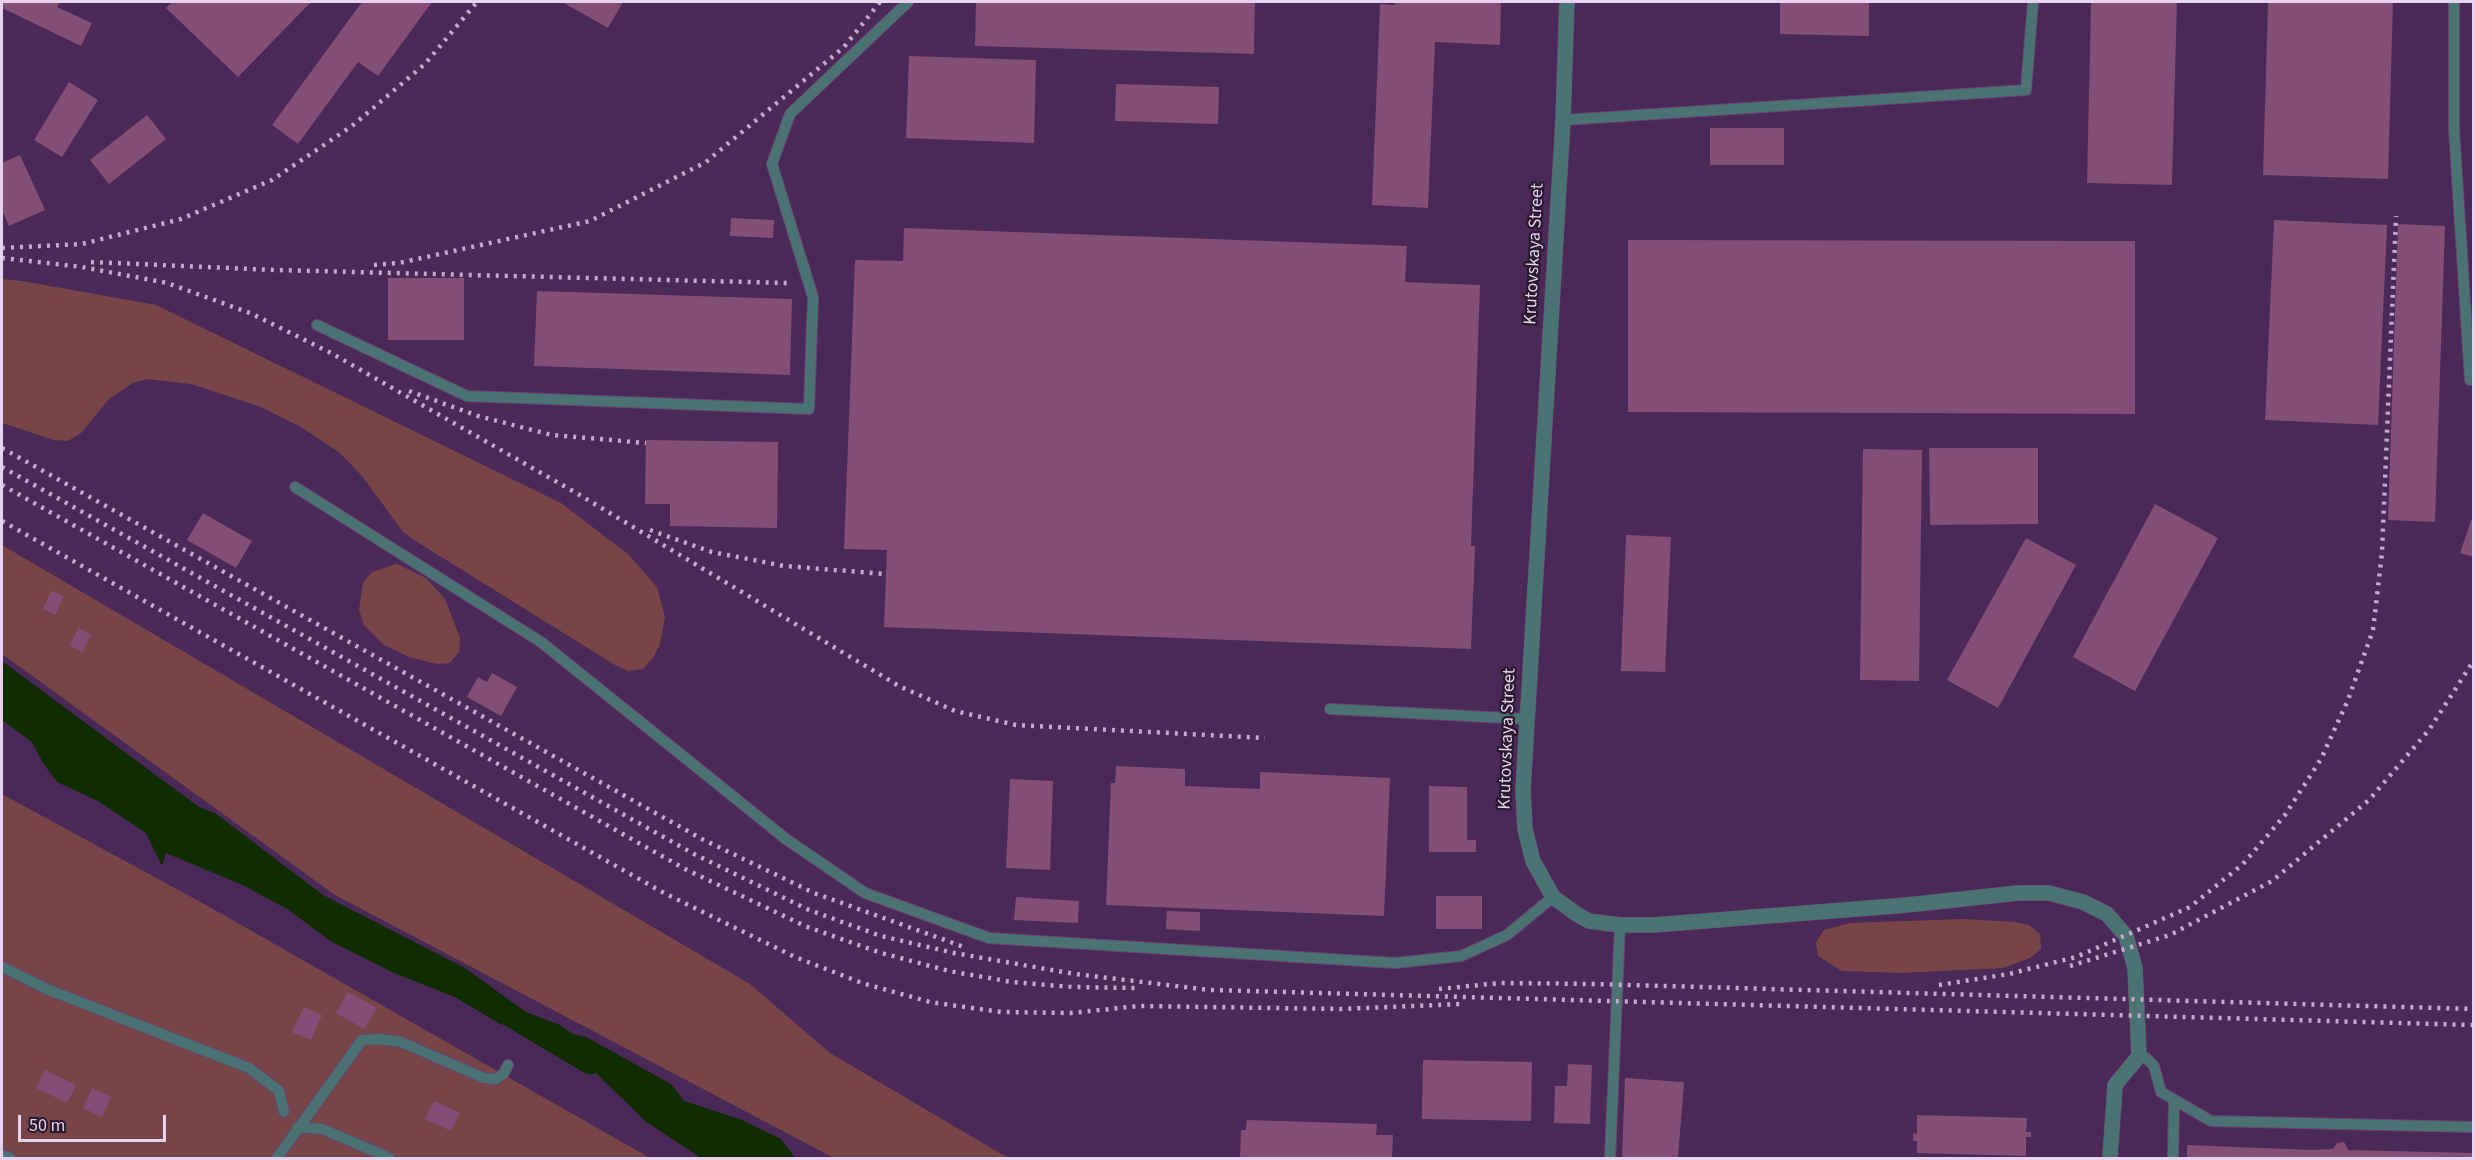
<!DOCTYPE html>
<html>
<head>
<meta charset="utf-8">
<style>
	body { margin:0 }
	#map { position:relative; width:2475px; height:1160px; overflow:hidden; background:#4a2857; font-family:"Source Sans 3",sans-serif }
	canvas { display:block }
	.frame { position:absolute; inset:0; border:3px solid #e7d3ef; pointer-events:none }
	.scale { position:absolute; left:18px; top:1115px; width:148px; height:27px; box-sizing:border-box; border:3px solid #e7d3ef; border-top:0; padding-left:8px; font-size:18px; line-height:21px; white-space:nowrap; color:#e7d3ef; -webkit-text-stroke:4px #28192e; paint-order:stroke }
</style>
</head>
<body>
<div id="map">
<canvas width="2475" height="1160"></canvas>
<div class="frame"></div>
<div class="scale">50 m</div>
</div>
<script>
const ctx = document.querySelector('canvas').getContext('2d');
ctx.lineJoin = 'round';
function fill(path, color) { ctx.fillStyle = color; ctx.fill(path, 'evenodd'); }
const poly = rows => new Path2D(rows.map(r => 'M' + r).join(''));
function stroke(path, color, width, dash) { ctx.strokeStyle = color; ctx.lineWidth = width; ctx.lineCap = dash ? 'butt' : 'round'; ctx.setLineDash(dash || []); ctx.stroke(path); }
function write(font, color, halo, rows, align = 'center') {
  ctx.font = font + ' "Source Sans 3",sans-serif'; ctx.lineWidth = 4.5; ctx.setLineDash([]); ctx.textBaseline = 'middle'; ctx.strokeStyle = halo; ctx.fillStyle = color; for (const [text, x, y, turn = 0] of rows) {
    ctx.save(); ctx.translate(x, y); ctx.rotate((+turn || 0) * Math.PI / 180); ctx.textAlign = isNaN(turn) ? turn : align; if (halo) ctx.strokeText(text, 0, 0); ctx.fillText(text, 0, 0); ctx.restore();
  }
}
fill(poly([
	[2,279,22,281,156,305,561,503,628,554,657,587,665,617,660,644,653,658,643,669,628,671,615,665,414,540,403,532,362,476,340,453,301,427,261,407,191,384,147,379,133,383,109,399,81,433,68,441,54,440,2,423],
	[2,545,750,984,830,1053,1008,1158,834,1158,335,895,2,654],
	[397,564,426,578,445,599,460,638,459,652,450,663,437,664,409,657,384,645,364,625,359,610,363,583,372,572],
	[2,794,206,905,650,1158,2,1158],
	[1963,919,2015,922,2029,925,2040,934,2041,949,2030,958,2003,968,1901,973,1842,971,1818,956,1816,942,1824,930,1850,923]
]), '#774548');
fill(poly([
	[2,661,199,807,215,813,323,895,465,968,526,1012,560,1025,573,1034,586,1037,671,1084,684,1101,742,1120,781,1139,795,1158,701,1158,645,1121,596,1073,555,1041,534,1029,500,1024,455,997,394,973,332,942,287,909,245,886,166,853,162,866,146,833,98,801,57,782,43,763,32,742,2,720]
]), '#102d00');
stroke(poly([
	[506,1014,590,1064]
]), '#102d00', 21);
fill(poly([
	[2,2,60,2,57,7,92,23,81,46,2,8],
	[172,2,311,2,238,77,166,8],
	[362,2,432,2,378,76,358,62,298,144,272,125],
	[562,2,623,2,608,28],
	[976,2,1255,2,1254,54,975,46],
	[1395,2,1501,2,1500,45,1435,42,1428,208,1372,205,1380,4,1395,5],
	[1780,2,1869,2,1869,36,1780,34],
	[2091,2,2177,2,2172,185,2087,183],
	[2268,2,2393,2,2388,179,2263,175],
	[909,56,1036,60,1034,143,906,138],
	[69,82,98,100,62,157,34,140],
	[1116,84,1219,87,1218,124,1115,121],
	[147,115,166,139,109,184,90,160],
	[1710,128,1784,128,1784,165,1710,165],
	[20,155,45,210,9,226,2,210,2,163],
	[731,218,774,220,773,238,730,236],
	[2274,220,2387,225,2378,425,2265,420],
	[2398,224,2445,226,2435,522,2388,520],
	[904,228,1407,246,1405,282,1480,285,1471,546,1475,546,1471,649,884,627,887,550,844,549,855,260,903,261],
	[1628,240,2135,241,2135,414,1628,412],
	[388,278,464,278,464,340,388,340],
	[537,291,792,299,790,375,534,366],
	[646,440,778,442,777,528,670,526,670,504,645,504],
	[1929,448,2038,448,2038,524,1930,525],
	[1863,449,1922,450,1919,681,1860,680],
	[2155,504,2218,538,2135,691,2073,657],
	[203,513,252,541,236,568,187,540],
	[2473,515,2474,515,2474,557,2460,553],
	[1626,535,1671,537,1665,672,1621,671],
	[2026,538,2076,565,1998,708,1947,680],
	[51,591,64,596,55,615,43,609],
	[78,628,91,634,83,652,70,646],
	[492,673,517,687,501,716,467,697,478,677,487,682],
	[1116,766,1185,769,1185,786,1260,789,1260,772,1390,778,1384,916,1106,905,1111,783,1115,783],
	[1010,779,1053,781,1050,870,1006,868],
	[1429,786,1467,787,1467,840,1476,840,1476,852,1429,852],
	[1436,896,1482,896,1482,929,1436,929],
	[1016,897,1079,901,1078,923,1014,920],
	[1167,911,1200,912,1200,931,1166,929],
	[348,992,377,1008,364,1029,336,1013],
	[304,1007,322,1015,311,1040,292,1032],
	[1423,1060,1532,1062,1531,1121,1422,1119],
	[1568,1064,1592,1065,1590,1124,1554,1123,1555,1086,1567,1086],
	[45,1070,76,1085,67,1103,36,1088],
	[1625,1078,1684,1082,1678,1158,1622,1158],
	[92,1088,111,1097,102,1117,83,1108],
	[434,1101,460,1113,451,1131,425,1119],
	[1917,1115,2027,1118,2026,1132,2031,1132,2031,1137,2026,1137,2026,1156,1917,1153,1917,1141,1913,1141,1913,1133,1917,1134],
	[1247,1120,1377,1124,1376,1135,1393,1135,1392,1158,1240,1158,1241,1130,1246,1130],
	[2344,1142,2348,1150,2474,1153,2474,1158,2187,1158,2187,1145,2313,1150,2333,1149,2337,1143]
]), '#834f76');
const service = poly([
	[2454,2,2454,129,2470,380],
	[1563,120,2026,90,2033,2],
	[317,325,467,396,809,409,813,297,772,164,790,114,908,2],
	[295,487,541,642,786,839,865,893,989,938,1395,963,1461,956,1507,935,1553,897],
	[1330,709,1527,719],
	[2,967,49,990,249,1068,279,1091,284,1112],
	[2139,1056,2146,1058,2154,1066,2161,1092,2211,1121,2474,1127],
	[298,1127,322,1129,390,1158],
	[2,1155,10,1158],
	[277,1158,362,1040,379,1039,401,1042,484,1078,496,1079,504,1073,508,1065],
	[1610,1158,1620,925],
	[2173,1158,2174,1100]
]);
const minor = poly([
	[1567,2,1563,120,1523,790,1525,829,1533,861,1553,897,1578,915,1589,921,1620,925,1654,925,1907,905,2018,893,2049,893,2083,902,2107,914,2126,936,2135,968,2139,1056,2115,1085,2110,1158]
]);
stroke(service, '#664772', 12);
stroke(minor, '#664772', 16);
stroke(service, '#4b7373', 10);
stroke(minor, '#4b7373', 15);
stroke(poly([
	[2,248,82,244,181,219,272,180,352,126,425,64,477,2],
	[2,258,82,267,167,283,250,313,331,353,578,494,899,686,955,711,1016,725,1265,738],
	[91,262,275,270,787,283],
	[374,265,399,263,590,221,706,162,844,47,880,2],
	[409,391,478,416,552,435,646,443],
	[2,448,702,839,814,893,967,948],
	[2,467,694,854,809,910,881,936,954,953,1075,974,1210,990,2474,1025],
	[2,485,685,869,805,926,878,952,949,971,1012,982,1073,987,1137,988],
	[2,521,664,893,795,957,862,983,930,1002,1001,1012,1071,1013,1139,1006,1342,1009,1462,1004],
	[650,530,712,552,784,566,886,574],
	[2070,966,2170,935,2272,881,2369,800,2429,730,2474,660],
	[1939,985,2009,974,2076,957,2190,907,2243,864,2285,815,2321,759,2348,700,2373,630,2382,553,2396,216],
	[1439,989,1500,983,1594,984,2474,1009]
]), '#c3accc', 4.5, [3, 6]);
write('18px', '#e7d3ef', '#28192e', [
	["Krutovskaya Street",1535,254,-87],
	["Krutovskaya Street",1508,739,-88]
]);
</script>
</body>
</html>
